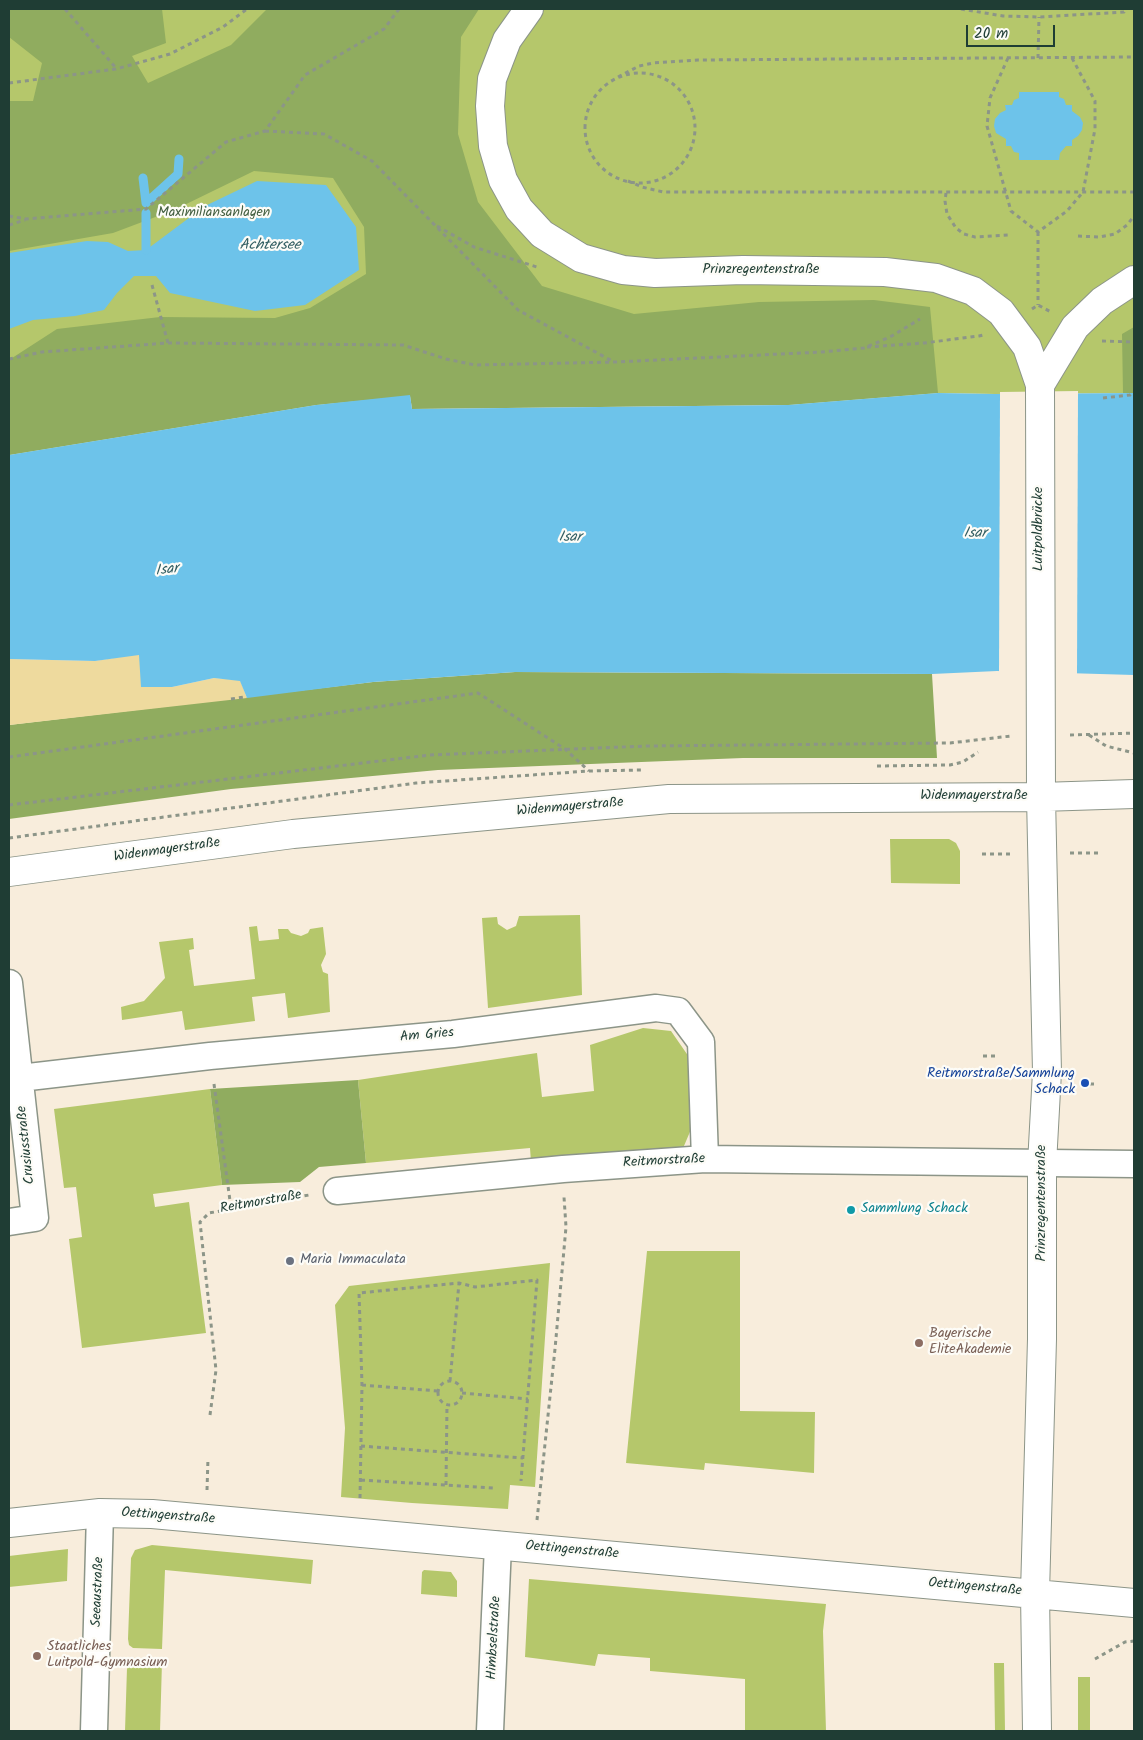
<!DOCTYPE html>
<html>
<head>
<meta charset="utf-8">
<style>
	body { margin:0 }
	#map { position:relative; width:1143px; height:1740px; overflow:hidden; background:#f8eddc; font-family:Kalam,sans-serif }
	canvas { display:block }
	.frame { position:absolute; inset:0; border:10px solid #1f3d34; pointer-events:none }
	.scale { position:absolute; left:966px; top:25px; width:89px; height:22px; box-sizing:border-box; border:2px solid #1f3d34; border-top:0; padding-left:6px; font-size:15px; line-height:18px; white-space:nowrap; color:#1f3d34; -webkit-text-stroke:4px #fdfcf7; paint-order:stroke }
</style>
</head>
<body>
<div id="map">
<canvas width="1143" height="1740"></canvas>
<div class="frame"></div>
<div class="scale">20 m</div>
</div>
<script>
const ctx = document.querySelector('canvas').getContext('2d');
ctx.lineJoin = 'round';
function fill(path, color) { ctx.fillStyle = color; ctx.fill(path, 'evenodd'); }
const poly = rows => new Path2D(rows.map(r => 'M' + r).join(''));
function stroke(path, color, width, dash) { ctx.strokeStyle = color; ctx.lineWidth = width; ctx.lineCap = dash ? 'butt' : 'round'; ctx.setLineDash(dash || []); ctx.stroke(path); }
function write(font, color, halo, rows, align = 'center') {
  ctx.font = font + ' Kalam,sans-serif'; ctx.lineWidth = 4.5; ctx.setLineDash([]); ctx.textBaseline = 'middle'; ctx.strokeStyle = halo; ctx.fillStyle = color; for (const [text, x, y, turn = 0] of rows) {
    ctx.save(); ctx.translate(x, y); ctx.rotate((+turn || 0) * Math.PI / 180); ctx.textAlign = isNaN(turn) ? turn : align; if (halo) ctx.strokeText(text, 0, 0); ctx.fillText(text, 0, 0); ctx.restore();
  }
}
fill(poly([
	[9,9,1134,9,1134,393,995,394,938,393,788,405,410,396,316,405,9,455],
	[890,839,949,839,956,843,960,851,960,884,891,883],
	[580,915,582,995,488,1008,482,918,497,917,498,924,507,930,516,926,519,916],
	[257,926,259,941,279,939,278,929,288,929,291,933,301,936,308,933,310,929,323,927,326,954,321,965,323,972,328,974,330,1012,288,1018,285,993,252,997,255,1021,185,1030,182,1011,122,1020,121,1007,144,1001,165,978,159,942,193,938,194,949,189,950,194,986,255,979,249,927],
	[643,1028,671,1031,689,1057,692,1127,681,1153,531,1162,530,1148,366,1163,358,1080,537,1053,542,1097,594,1091,590,1045],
	[210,1089,222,1185,153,1194,155,1207,189,1202,206,1333,82,1348,69,1239,82,1237,76,1187,64,1188,54,1109],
	[647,1251,740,1251,740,1411,815,1412,814,1473,705,1463,704,1470,626,1463],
	[550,1263,535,1487,510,1485,508,1509,412,1503,341,1497,345,1428,335,1305,349,1286],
	[152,1545,313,1560,311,1584,165,1570,162,1649,133,1648,129,1645,128,1639,131,1558,135,1550],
	[68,1549,67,1581,9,1587,9,1556],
	[424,1570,451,1572,457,1581,457,1597,421,1594,422,1572],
	[529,1579,826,1604,823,1631,826,1731,745,1731,745,1679,650,1671,650,1658,598,1654,595,1666,525,1657],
	[134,1661,162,1662,160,1731,125,1731,127,1668,129,1664],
	[994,1663,1004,1663,1005,1731,995,1731],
	[1078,1677,1090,1677,1090,1731,1078,1731]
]), '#b5c76b');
fill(poly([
	[9,9,162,9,166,43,132,56,148,83,231,45,267,9,479,9,461,37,458,134,478,202,542,286,634,314,759,302,874,300,930,307,938,393,788,405,412,409,410,396,316,405,9,455,9,360,57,329,160,317,275,318,310,308,366,274,364,227,333,178,254,171,174,210,113,233,9,251,9,101,33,101,42,63,9,37],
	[1134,327,1134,393,1123,393,1122,334],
	[515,672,932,674,937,758,743,758,438,770,231,789,9,819,9,725,373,682],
	[358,1080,366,1163,319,1167,300,1182,222,1185,210,1089]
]), '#90ac5f');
fill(poly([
	[139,654,172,687,214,678,240,680,247,698,9,725,9,659,95,661]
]), '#eeda9e');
fill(poly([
	[1019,92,1059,92,1059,97,1064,99,1066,105,1072,105,1072,111,1080,117,1083,123,1082,130,1078,136,1072,140,1072,146,1066,146,1060,153,1059,160,1019,160,1019,153,1014,152,1011,146,1006,146,1006,139,996,133,994,126,995,119,1000,113,1006,110,1005,105,1012,105,1014,100,1019,98],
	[257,181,326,185,356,227,359,270,305,305,255,311,170,293,156,276,134,276,117,293,104,310,75,316,33,320,9,329,9,253,87,241,108,242,128,251,146,250,205,206],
	[938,393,995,394,1134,393,1134,675,997,671,932,674,515,672,373,682,247,698,240,681,214,678,172,687,141,687,139,655,95,661,9,659,9,455,316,405,410,395,412,409,788,405]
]), '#6dc3ea');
fill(poly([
	[1078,391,1077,674,999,674,1000,392]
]), '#f8eddc');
stroke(poly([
	[143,178,146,203],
	[146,203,178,174,179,159],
	[146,213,146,250]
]), '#6dc3ea', 9);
const street = poly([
	[9,983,35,1218,9,1222],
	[20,1078,210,1056,453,1034,656,1008,678,1011,701,1042,705,1159],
	[337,1191,563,1169,705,1159,1134,1164],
	[94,1731,100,1513],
	[490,1731,498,1545]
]);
const secondary = poly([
	[529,9,507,40,492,79,490,106,493,146,503,180,519,209,542,234,581,258,623,270,655,273,743,270,885,272,936,278,973,291,1001,312,1027,347,1040,385,1041,797,1047,1072,1042,1164,1042,1339,1035,1593,1037,1731],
	[1040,385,1075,327,1102,301,1134,280],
	[9,872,293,834,669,799,1041,797,1134,794],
	[9,1523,100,1513,152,1514,1134,1603]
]);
stroke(street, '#8c9588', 29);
stroke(secondary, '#8c9588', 30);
stroke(poly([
	[65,9,116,68],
	[961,9,1003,16,1039,17,1124,12,1125,9],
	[1008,58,990,98,987,126,1011,211,1038,232,1067,211,1083,192,1095,129,1095,101,1072,58],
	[1038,58,1039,17],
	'585 128a55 55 0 1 1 110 0a55 55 0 1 1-110 0Z',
	[618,77,639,66,653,63,698,60,1134,57],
	[9,83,116,69,170,54,223,27,247,9],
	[265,131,324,134,372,161,518,310,614,362],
	[628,181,642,187,663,192,1134,192],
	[946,193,945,201,947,214,956,228,964,234,975,237,1008,235],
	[9,216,26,219,146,209,226,142,265,131,305,75,384,29,399,9],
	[9,225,25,220],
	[437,226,474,247,537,267],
	[1038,232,1038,305],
	[1078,236,1099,237,1115,234,1127,225,1134,216],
	[152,285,168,343],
	[1032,309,1038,305,1051,312],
	[1102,341,1134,342],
	[867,347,924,343,979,336,983,335],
	[9,359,42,352,168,343,403,345,446,359,475,365,615,362,822,352,864,348,890,337,920,319],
	[1103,398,1130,395,1134,392],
	[231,699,244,697],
	[1070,735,1134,733],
	[1089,735,1106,746,1134,753],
	[9,757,478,693,565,749,589,771],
	[877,766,950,765,963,762,978,752],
	[9,805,430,755,647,746,950,743,1011,736],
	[9,838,416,783,589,771,641,770],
	[1070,853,1098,853],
	[982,854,1014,854],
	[983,1056,995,1056],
	[214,1084,231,1208],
	[1090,1084,1095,1084],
	[450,1381,459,1283],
	'438 1393a12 12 0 1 1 24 0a12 12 0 1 1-24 0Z',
	[362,1385,438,1391],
	[462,1393,528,1399],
	[210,1415,216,1370,200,1222,209,1213,309,1195],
	[361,1446,523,1458],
	[361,1480,494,1488],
	[446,1485,447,1405],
	[207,1490,208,1458],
	[360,1498,362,1385,359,1293,459,1283,475,1287,537,1280,521,1481],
	[537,1520,555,1349,566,1227,564,1197],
	[1095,1659,1125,1642,1134,1641]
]), '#8c9588', 3, [4, 4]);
stroke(street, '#fff', 26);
stroke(secondary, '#fff', 28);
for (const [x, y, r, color] of [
	[1085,1083,5,"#1a4fb4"],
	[851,1210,5,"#0f9aa8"],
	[290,1261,5,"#6b7280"],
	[919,1343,5,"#8d6e63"],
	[37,1656,5,"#8d6e63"]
]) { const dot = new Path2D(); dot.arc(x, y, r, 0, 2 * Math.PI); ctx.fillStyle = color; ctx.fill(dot); stroke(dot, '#fdfcf7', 2); }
write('14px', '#446042', '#fdfcf7', [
	["Maximiliansanlagen",214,214]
]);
write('14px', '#1f3d34', '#fdfcf7', [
	["Prinzregentenstraße",761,271],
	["Luitpoldbrücke",1040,529,-90],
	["Widenmayerstraße",974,797],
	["Widenmayerstraße",570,808,-5],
	["Widenmayerstraße",167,851,-8],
	["Am Gries",427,1036,-5],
	["Crusiusstraße",27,1145,-96],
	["Reitmorstraße",664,1162,-3],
	["Reitmorstraße",261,1203,-10],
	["Prinzregentenstraße",1043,1203,-90],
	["Oettingenstraße",168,1517,4],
	["Oettingenstraße",572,1551,5],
	["Oettingenstraße",975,1588,5],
	["Seeaustraße",99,1592,-88],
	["Himbselstraße",495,1638,-87]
]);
write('14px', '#164399', '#fdfcf7', [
	["Reitmorstraße/Sammlung",1075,1075],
	["Schack",1075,1091]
], 'right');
write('14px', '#0d838f', '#fdfcf7', [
	["Sammlung Schack",861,1210]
], 'left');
write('14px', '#5b616d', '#fdfcf7', [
	["Maria Immaculata",300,1261]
], 'left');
write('14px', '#785e54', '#fdfcf7', [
	["Bayerische",929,1335],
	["EliteAkademie",929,1351],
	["Staatliches",47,1648],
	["Luitpold-Gymnasium",47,1664]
], 'left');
write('italic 15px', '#325e62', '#fdfcf7', [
	["Achtersee",270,246],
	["Isar",975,534],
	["Isar",570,538],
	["Isar",167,571,-7]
]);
</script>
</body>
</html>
